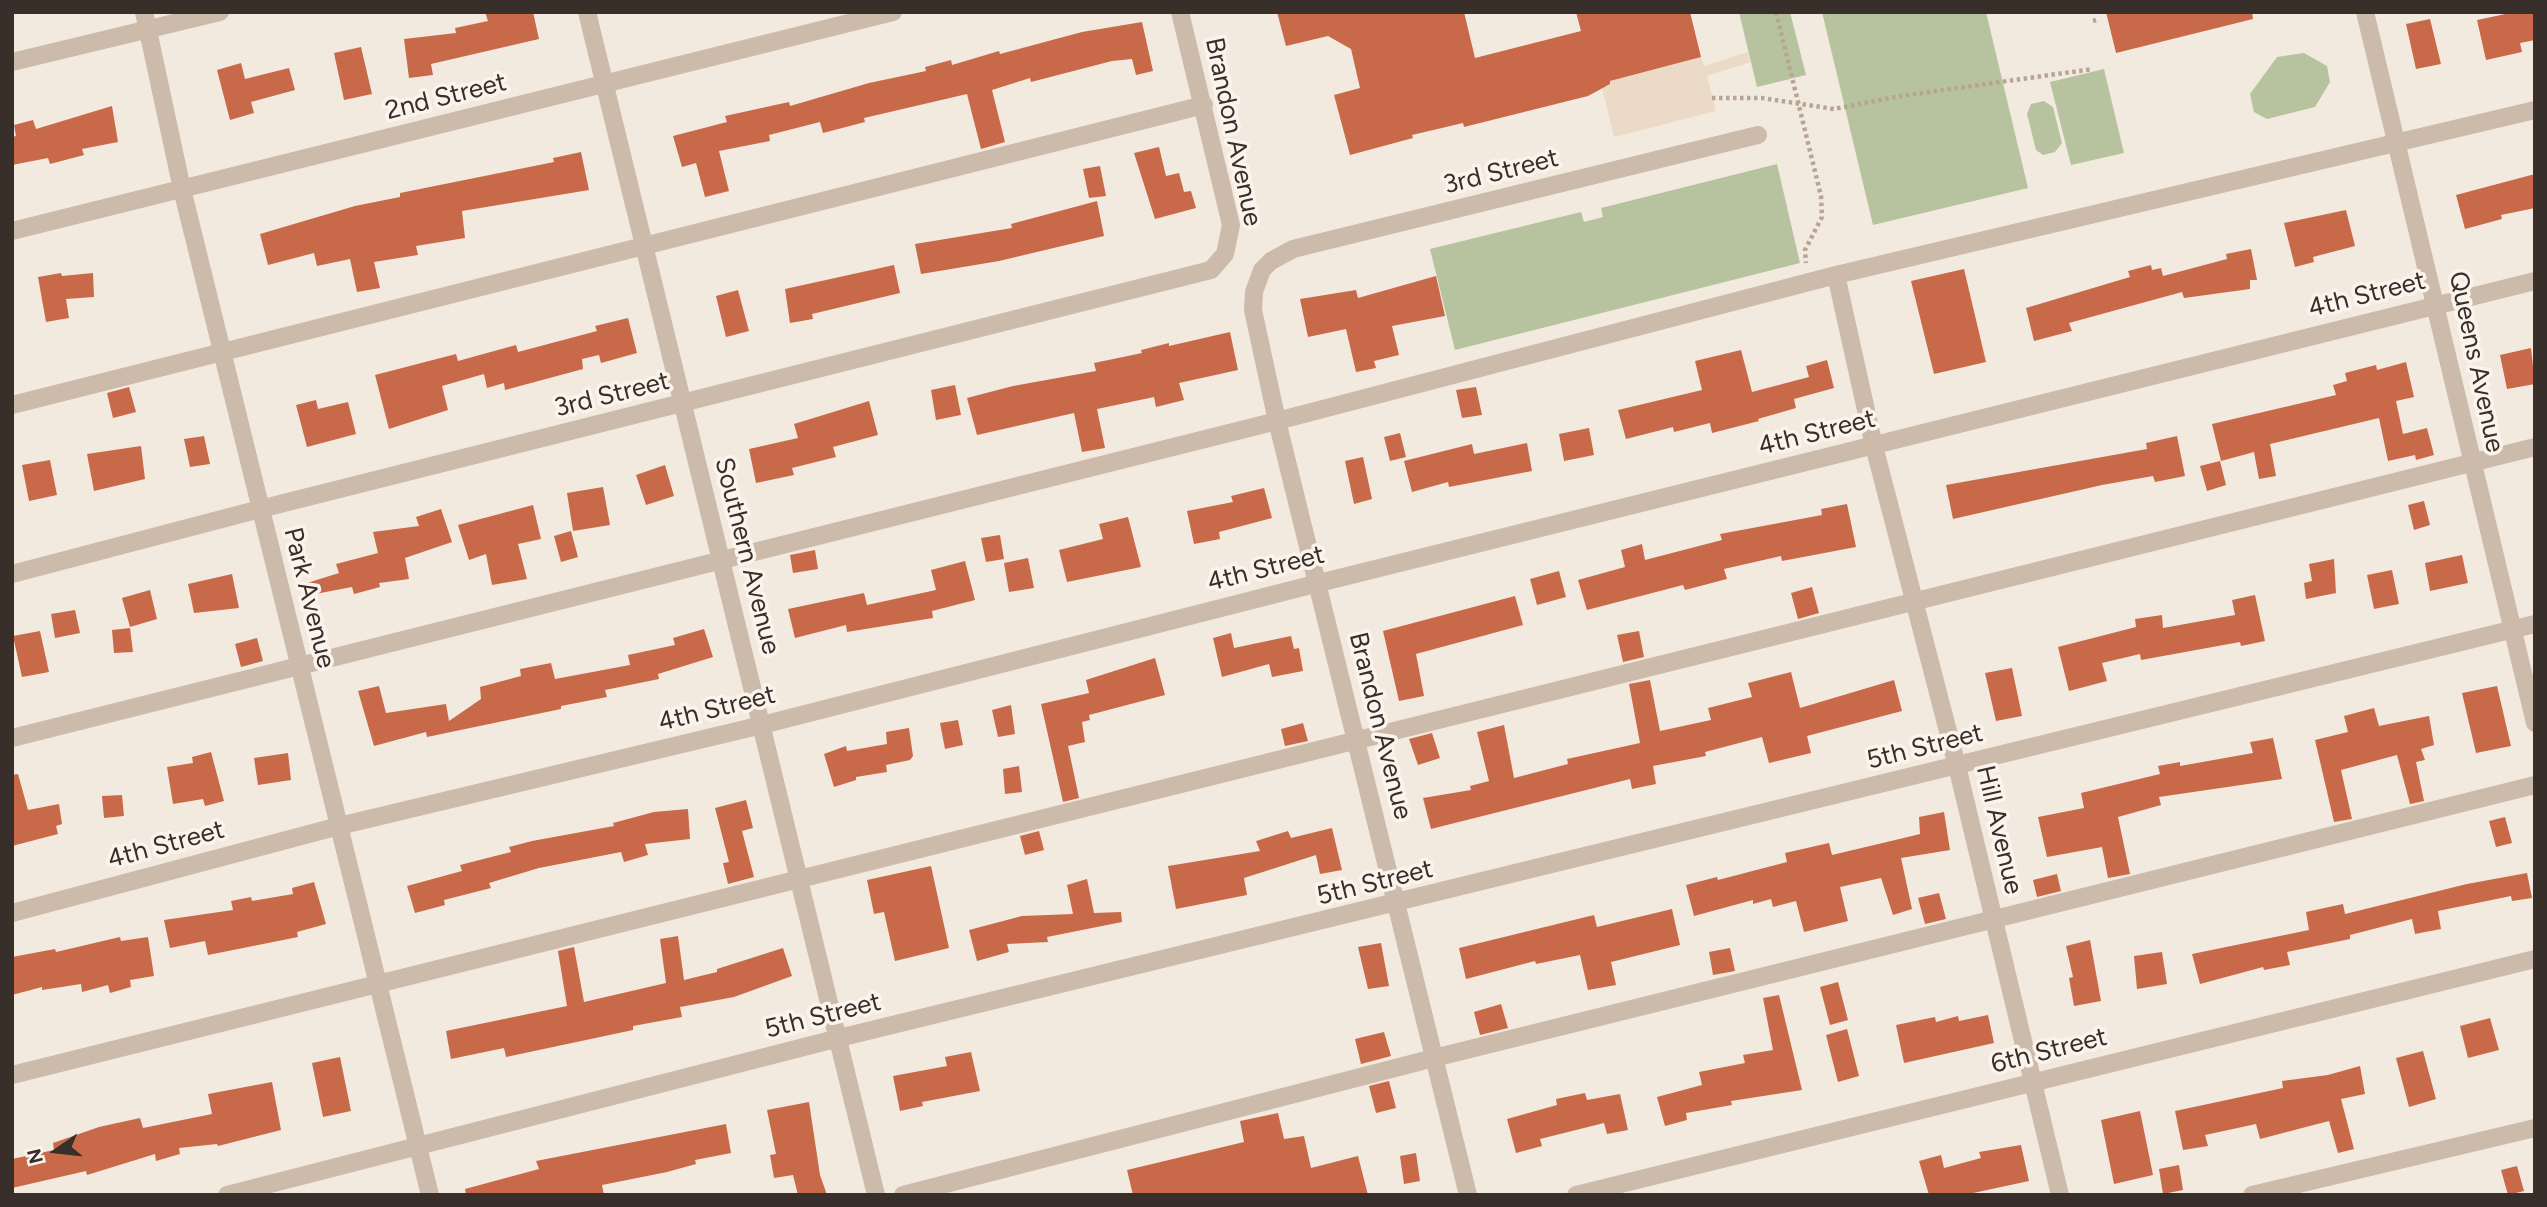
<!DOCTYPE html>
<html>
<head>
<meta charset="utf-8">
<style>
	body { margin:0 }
	#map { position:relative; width:2547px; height:1207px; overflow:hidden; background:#f3eadf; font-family:Figtree,sans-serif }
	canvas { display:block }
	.frame { position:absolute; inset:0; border:14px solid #392f2a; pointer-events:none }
	.north { position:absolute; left:21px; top:1116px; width:70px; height:70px; -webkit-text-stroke:5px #fbf4ec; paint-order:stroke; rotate:256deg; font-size:19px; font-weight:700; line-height:28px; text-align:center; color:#392f2a }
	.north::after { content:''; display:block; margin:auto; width:24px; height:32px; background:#392f2a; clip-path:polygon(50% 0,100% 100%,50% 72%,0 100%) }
</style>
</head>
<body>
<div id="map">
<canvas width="2547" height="1207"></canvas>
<div class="frame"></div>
<div class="north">N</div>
</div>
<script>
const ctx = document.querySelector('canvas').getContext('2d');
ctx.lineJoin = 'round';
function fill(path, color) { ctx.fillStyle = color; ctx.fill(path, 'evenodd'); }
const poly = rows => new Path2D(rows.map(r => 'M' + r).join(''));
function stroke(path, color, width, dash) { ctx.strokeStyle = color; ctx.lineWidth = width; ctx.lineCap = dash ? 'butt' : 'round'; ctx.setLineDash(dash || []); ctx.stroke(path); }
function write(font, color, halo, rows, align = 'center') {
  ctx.font = font + ' Figtree,sans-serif'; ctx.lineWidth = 7; ctx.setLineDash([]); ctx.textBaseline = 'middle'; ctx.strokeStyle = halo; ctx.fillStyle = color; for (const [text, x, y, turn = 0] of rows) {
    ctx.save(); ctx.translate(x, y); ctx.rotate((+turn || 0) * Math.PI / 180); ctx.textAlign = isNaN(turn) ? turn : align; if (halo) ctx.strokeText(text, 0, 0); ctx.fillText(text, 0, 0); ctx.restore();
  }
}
fill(poly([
	[1739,12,1790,12,1806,75,1757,87],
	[1822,12,1986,12,2028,188,1873,225],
	[2304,53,2327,66,2330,82,2315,107,2267,119,2254,112,2250,94,2277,57],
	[2104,69,2124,153,2071,165,2050,82],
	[2044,101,2053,107,2062,143,2055,152,2043,155,2036,150,2027,114,2031,104],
	[1777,164,1800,263,1455,350,1430,249,1581,212,1584,222,1603,217,1601,208]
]), '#b6c39e');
fill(poly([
	[1748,52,1751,62,1707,76,1716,111,1614,137,1602,88,1610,85,1610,81,1701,57,1704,66]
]), '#ebdbc6');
fill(poly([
	[485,12,533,12,539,39,431,64,433,75,409,78,404,39,456,33,455,28,488,21],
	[1277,12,1464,12,1475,58,1581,31,1576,12,1690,12,1701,57,1610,81,1610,84,1588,96,1464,127,1463,123,1412,135,1413,138,1350,155,1334,95,1360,88,1351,49,1328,36,1286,46],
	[2106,12,2252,12,2253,19,2116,53],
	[2515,12,2535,12,2535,40,2520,43,2522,52,2486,60,2477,20],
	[2430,19,2441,64,2416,69,2406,24],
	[1142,22,1153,71,1136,75,1132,59,1112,61,1031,82,1030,78,992,90,1005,142,981,149,967,94,864,118,865,122,823,133,820,122,769,135,770,141,719,151,729,191,705,197,696,163,682,167,673,136,727,122,725,116,789,102,790,106,869,83,926,71,925,67,951,60,952,65,999,51,1000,54,1082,32],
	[361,47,372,94,344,100,334,53],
	[241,63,245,79,289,68,295,90,251,102,254,113,230,120,217,70],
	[112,106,118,142,82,149,84,155,50,164,48,158,12,165,12,137,16,136,14,125,33,120,36,129],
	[1159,147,1166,176,1179,173,1184,192,1191,191,1196,208,1155,219,1134,153],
	[581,152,589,190,462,211,465,238,416,246,418,255,374,262,380,288,357,292,350,259,317,266,314,253,268,265,260,234,355,206,400,197,400,193,554,162,553,158],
	[1100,166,1106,196,1089,198,1083,169],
	[2535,174,2535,208,2501,215,2502,219,2465,229,2456,195],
	[1097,201,1104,236,999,261,921,274,915,244,1012,228,1011,224],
	[2346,210,2355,246,2313,257,2314,262,2295,267,2284,223],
	[2251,249,2257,280,2250,280,2250,289,2184,298,2182,292,2069,323,2072,331,2034,341,2026,308,2130,277,2128,271,2151,265,2152,270,2161,268,2163,276,2227,259,2226,254],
	[894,265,900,293,812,314,813,319,790,323,785,289],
	[1964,269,1986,362,1934,374,1911,281],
	[61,273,62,276,93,273,94,297,66,299,69,318,46,322,38,277],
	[1436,276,1445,316,1392,326,1399,355,1374,361,1376,368,1356,372,1346,329,1308,337,1300,299,1356,290,1358,298],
	[738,290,749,331,726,337,716,296],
	[628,318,637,353,601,363,599,355,582,359,583,369,505,390,504,383,487,388,484,374,442,386,448,410,389,429,375,375,456,354,458,361,516,345,518,352,597,331,595,326],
	[1230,332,1238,370,1179,383,1184,400,1156,407,1154,397,1097,409,1105,448,1082,452,1074,413,977,435,967,398,1013,386,1096,371,1094,363,1142,353,1141,350,1169,343,1169,346],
	[2531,348,2535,384,2507,389,2500,355],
	[1741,350,1752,392,1809,377,1806,366,1827,360,1834,388,1794,399,1796,408,1758,419,1759,421,1712,433,1710,423,1674,432,1673,427,1626,439,1618,410,1702,390,1695,361],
	[2406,362,2414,397,2396,401,2403,434,2427,428,2434,455,2416,460,2415,455,2388,461,2379,418,2270,444,2276,476,2259,479,2254,452,2221,461,2212,424,2336,395,2333,385,2347,381,2345,373,2376,365,2377,370],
	[955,385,961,415,936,420,931,390],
	[129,387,136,412,113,418,107,393],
	[1476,387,1482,415,1462,418,1456,390],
	[316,400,318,409,348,402,356,434,307,447,296,405],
	[869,401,878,435,833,447,836,457,792,468,794,475,756,483,749,449,798,438,794,424],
	[1589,428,1594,455,1564,461,1559,434],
	[1400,433,1406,457,1390,461,1384,437],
	[204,436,210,464,190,467,184,439],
	[2177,436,2185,476,2155,482,2153,476,2102,485,1953,519,1946,485,2147,449,2146,443],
	[1527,443,1532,471,1449,487,1448,482,1412,492,1404,461,1472,444,1474,454],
	[141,446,145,479,94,491,87,454],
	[1363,457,1372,499,1354,504,1345,461],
	[50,460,57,495,29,501,22,465],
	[2220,461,2226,485,2207,491,2200,466],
	[665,465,674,496,646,505,636,475],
	[603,487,610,525,573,531,567,493],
	[1264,488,1272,518,1219,532,1220,539,1194,544,1187,511,1233,502,1231,496],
	[2424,501,2430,525,2414,530,2408,505],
	[1847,504,1856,547,1782,561,1781,556,1724,569,1727,579,1685,590,1683,585,1587,610,1578,580,1625,567,1621,550,1642,544,1645,560,1722,540,1720,534,1822,515,1821,509],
	[533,505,541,539,518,544,527,579,492,585,486,554,469,560,458,525],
	[441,509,452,542,405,558,409,579,379,583,380,587,354,594,352,587,310,595,307,583,339,573,336,564,378,553,373,532,419,526,416,517],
	[1128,517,1141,567,1067,582,1059,550,1103,539,1099,524],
	[571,531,578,557,561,562,554,536],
	[1000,535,1004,559,986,562,981,538],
	[815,550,818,569,793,573,790,555],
	[2462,555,2468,583,2430,591,2425,563],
	[1028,558,1034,588,1009,592,1004,563],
	[2334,559,2336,593,2306,599,2304,583,2312,581,2309,564],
	[965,561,975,600,932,611,933,618,847,632,846,625,795,638,788,609,864,593,867,605,936,590,931,570],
	[2392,570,2399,604,2374,609,2367,575],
	[1559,571,1566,597,1537,605,1530,579],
	[232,574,239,608,194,613,188,584],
	[1812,587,1819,613,1798,619,1791,593],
	[150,590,157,619,130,627,122,598],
	[2255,595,2265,641,2241,646,2240,642,2141,660,2140,654,2102,663,2107,681,2069,691,2058,647,2136,627,2135,619,2162,615,2163,628,2235,615,2232,600],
	[1515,596,1523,625,1416,654,1424,696,1399,701,1383,631],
	[75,610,80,633,55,638,51,614],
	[130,628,133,652,114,653,112,630],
	[704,629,713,657,658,674,659,679,605,690,607,697,561,706,561,709,427,737,426,732,374,746,358,691,379,686,386,713,446,704,449,721,481,699,480,687,521,676,520,669,551,663,555,679,630,665,628,655,675,645,673,638],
	[40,631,49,672,22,677,13,636],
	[1639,631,1644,657,1623,662,1617,635],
	[1231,633,1234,648,1291,636,1294,649,1299,648,1303,671,1272,677,1269,664,1222,677,1213,638],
	[257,638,263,661,241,667,235,644],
	[1155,658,1165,695,1089,715,1090,720,1082,722,1085,742,1068,746,1079,798,1063,802,1041,704,1089,693,1086,680],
	[2012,668,2022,716,1996,721,1985,673],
	[1791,672,1800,708,1894,680,1902,711,1807,736,1811,753,1769,763,1762,737,1705,752,1706,756,1653,766,1656,784,1632,789,1630,779,1431,829,1423,798,1471,790,1470,786,1489,781,1477,732,1504,725,1514,778,1568,764,1567,759,1640,743,1629,684,1650,680,1660,731,1711,720,1708,708,1752,697,1748,683],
	[2497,686,2511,746,2476,753,2462,693],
	[1011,705,1015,734,998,737,992,710],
	[2374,708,2379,726,2429,716,2434,745,2421,749,2425,760,2416,762,2424,801,2410,804,2397,755,2341,770,2352,819,2334,822,2315,740,2348,732,2344,716],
	[958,720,963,745,945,749,940,723],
	[1303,723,1308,741,1285,746,1281,729],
	[909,728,913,756,910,760,886,765,887,772,856,777,856,780,834,787,824,754,846,746,847,751,887,744,886,732],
	[1432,733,1440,758,1418,765,1409,739],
	[2273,738,2282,779,2159,797,2161,805,2118,817,2130,874,2108,878,2102,847,2047,857,2038,817,2084,808,2081,793,2160,774,2158,766,2180,762,2180,766,2253,753,2250,742],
	[211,752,224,801,205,806,203,799,173,804,167,767,193,763,192,757],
	[288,753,291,780,258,785,254,758],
	[1019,766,1022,792,1005,794,1003,769],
	[18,774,28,810,59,804,62,824,56,826,58,834,12,846,12,775],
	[122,795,124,816,104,818,102,796],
	[746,800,753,828,742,831,754,877,728,884,723,863,729,862,715,808],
	[688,809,690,839,645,844,648,855,624,862,621,852,539,868,489,883,491,888,444,900,445,905,415,913,407,886,462,871,460,865,511,852,509,847,532,841,614,826,613,823,654,812],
	[1944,812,1950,850,1901,858,1912,909,1893,915,1881,878,1840,887,1848,921,1804,932,1796,901,1773,907,1771,899,1753,904,1753,900,1694,916,1686,885,1717,877,1718,880,1787,862,1785,853,1829,843,1832,855,1912,836,1920,834,1919,817],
	[2505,817,2512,843,2496,847,2489,821],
	[1332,828,1342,870,1320,874,1316,855,1244,878,1247,895,1176,909,1168,866,1260,851,1256,841,1288,831,1291,838],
	[1039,831,1044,850,1025,855,1020,836],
	[931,866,949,948,895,961,884,912,874,914,867,880],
	[2527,873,2532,898,2512,901,2511,896,2438,911,2441,929,2415,934,2412,919,2350,935,2350,939,2287,952,2290,965,2264,970,2263,967,2200,984,2192,954,2309,930,2306,912,2343,904,2345,914,2467,884],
	[2057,874,2061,891,2037,897,2033,880],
	[1087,879,1094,913,1121,912,1122,922,1047,937,1048,942,1007,944,1009,952,977,961,969,930,1022,916,1073,914,1067,885],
	[314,882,326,924,297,932,298,937,208,955,205,941,170,948,164,920,233,910,231,901,251,897,252,901,293,894,292,888],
	[1939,893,1946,919,1925,924,1918,898],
	[1672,909,1680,945,1611,962,1616,985,1588,990,1580,955,1536,964,1535,961,1466,979,1459,948,1594,915,1597,927],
	[678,936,684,980,717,972,717,969,783,948,792,976,734,997,680,1007,682,1017,633,1026,633,1030,506,1057,504,1048,451,1059,446,1031,567,1006,558,951,574,947,584,1002,666,983,660,939],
	[120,937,121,941,148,937,154,976,130,980,131,987,110,993,108,985,82,992,81,984,42,990,42,987,12,995,12,957,55,949,56,952],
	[2090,940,2101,1001,2074,1006,2069,978,2073,977,2066,946],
	[1381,943,1389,986,1368,989,1358,947],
	[1730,948,1735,971,1713,975,1709,952],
	[2162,952,2167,984,2137,989,2134,956],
	[1838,982,1848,1020,1830,1025,1820,987],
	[1779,995,1802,1090,1731,1101,1732,1105,1686,1113,1687,1120,1665,1126,1657,1097,1702,1085,1699,1072,1745,1063,1743,1055,1773,1050,1763,998],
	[1501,1004,1508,1028,1480,1035,1474,1012],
	[1988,1015,1994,1043,1904,1063,1896,1025,1935,1017,1936,1022,1958,1016,1959,1021],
	[2490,1018,2499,1050,2468,1058,2460,1026],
	[1847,1029,1859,1076,1838,1082,1826,1035],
	[1384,1032,1391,1056,1361,1064,1355,1039],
	[2423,1051,2436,1099,2409,1107,2396,1058],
	[971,1052,980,1091,922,1102,923,1106,900,1111,893,1076,947,1066,945,1057],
	[340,1057,351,1111,323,1117,312,1063],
	[2360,1066,2365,1094,2341,1099,2354,1149,2338,1153,2329,1121,2260,1139,2256,1124,2205,1135,2208,1146,2183,1150,2175,1111,2283,1088,2282,1081,2328,1075],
	[1389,1081,1396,1108,1376,1113,1369,1086],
	[272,1082,281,1130,218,1146,217,1144,179,1148,180,1154,156,1161,155,1154,87,1175,86,1171,12,1188,12,1159,54,1150,53,1143,99,1127,140,1118,143,1128,212,1114,208,1094],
	[1585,1093,1587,1100,1620,1094,1628,1130,1607,1134,1604,1123,1540,1139,1542,1146,1516,1153,1507,1119,1557,1105,1556,1099],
	[809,1102,820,1175,827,1195,798,1195,793,1175,774,1178,770,1155,776,1154,767,1110],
	[2140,1111,2153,1175,2114,1184,2101,1120],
	[1278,1113,1284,1139,1304,1136,1311,1168,1358,1156,1368,1195,1133,1195,1127,1170,1244,1142,1240,1121],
	[726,1124,731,1153,695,1160,696,1164,667,1172,602,1185,604,1195,466,1195,465,1189,539,1169,536,1161],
	[2021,1145,2029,1181,1964,1195,1929,1195,1919,1161,1941,1155,1944,1168,1981,1158,1979,1152],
	[1416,1153,1420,1181,1404,1184,1400,1156],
	[2179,1165,2183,1190,2163,1194,2159,1169],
	[2517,1166,2524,1191,2508,1195,2501,1170]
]), '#c86949');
stroke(poly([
	[1776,12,1821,196,1822,217,1805,250,1806,263],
	[2093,21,2096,20],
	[1712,98,1762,98,1834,109,1900,96,2093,69]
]), '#b8a494', 4.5, [3.5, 3.5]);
stroke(poly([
	[144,12,182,189,430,1195],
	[587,12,876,1195],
	[2365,12,2535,723],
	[12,62,220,12],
	[12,231,893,12],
	[1836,275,1874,446,1957,766,2060,1195],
	[12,405,1204,105],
	[12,574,260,509,1211,270,1225,254,1231,225,1180,12],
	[12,738,1277,421,1836,275,2535,110],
	[12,913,339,826,762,725,1319,583,2535,281],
	[12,1075,2535,447],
	[227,1195,839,1038,2535,624],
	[903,1195,1434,1058,2535,785],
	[1468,1195,1277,421,1253,310,1254,292,1262,270,1271,261,1293,249,1758,135],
	[1576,1195,2535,959],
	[2252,1195,2535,1128]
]), '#ccbaaa', 18);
write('26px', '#392f2a', '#fbf4ec', [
	["2nd Street",446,97,-14],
	["Brandon Avenue",1233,132,78],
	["3rd Street",1501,172,-14],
	["4th Street",2367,295,-14],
	["Queens Avenue",2476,362,78],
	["3rd Street",612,395,-14],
	["4th Street",1817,433,-14],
	["Southern Avenue",747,556,76],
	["4th Street",1266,569,-14],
	["Park Avenue",309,598,76],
	["4th Street",717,709,-14],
	["Brandon Avenue",1380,726,76],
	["5th Street",1925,747,-14],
	["Hill Avenue",1999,830,77],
	["4th Street",166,845,-15],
	["5th Street",1375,883,-14],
	["5th Street",823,1016,-14],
	["6th Street",2049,1051,-14]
]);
</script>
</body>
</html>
